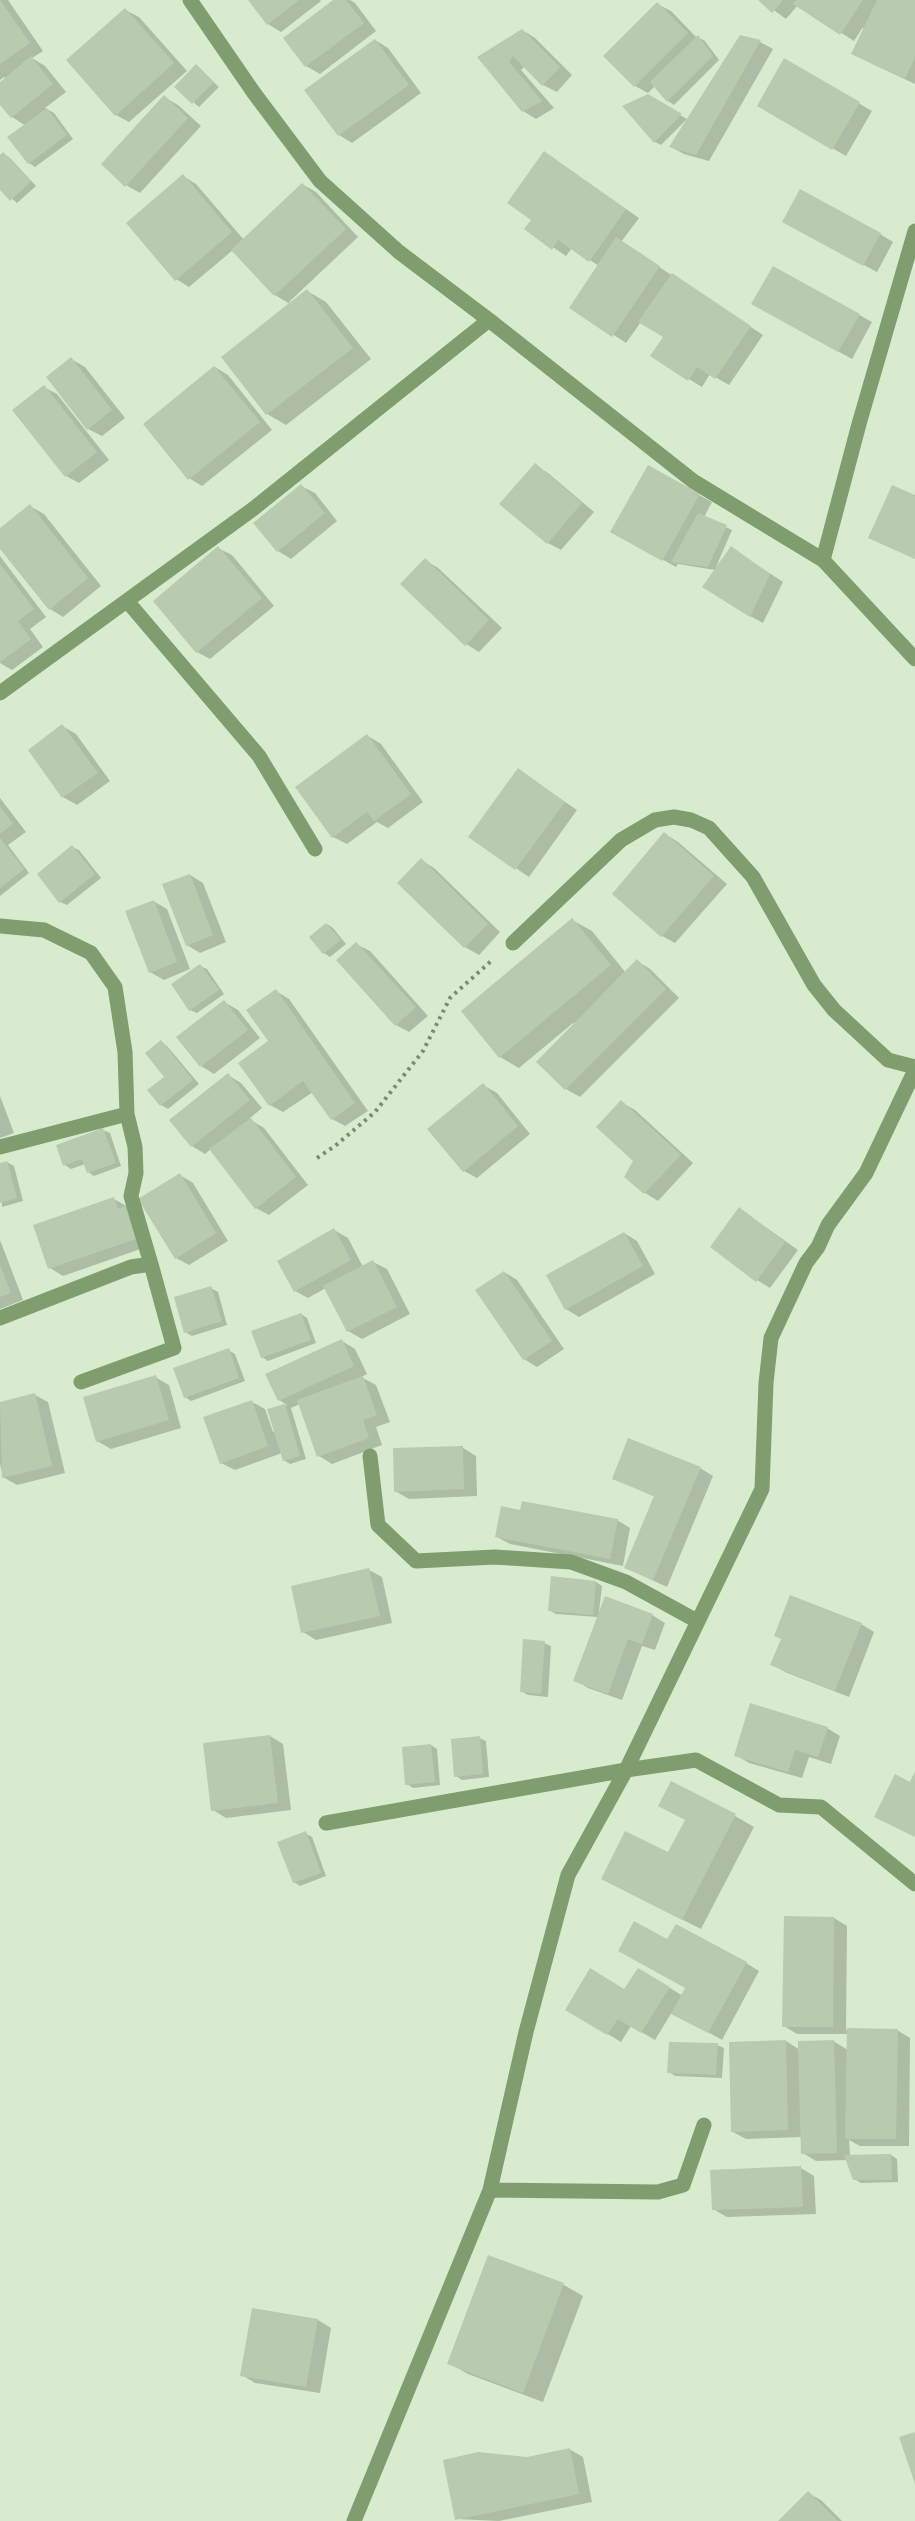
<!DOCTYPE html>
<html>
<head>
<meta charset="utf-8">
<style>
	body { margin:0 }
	canvas { display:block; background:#d8ebce }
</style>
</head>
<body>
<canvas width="915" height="2521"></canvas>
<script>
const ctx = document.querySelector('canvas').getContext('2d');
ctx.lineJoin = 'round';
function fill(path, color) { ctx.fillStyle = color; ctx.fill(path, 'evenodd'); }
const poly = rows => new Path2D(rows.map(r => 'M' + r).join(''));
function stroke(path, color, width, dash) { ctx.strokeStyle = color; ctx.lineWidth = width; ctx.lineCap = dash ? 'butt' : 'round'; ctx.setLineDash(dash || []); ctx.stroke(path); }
fill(poly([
	[0,0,8,0,43,51,32,58,45,66,66,92,45,108,54,113,73,139,35,167,29,163,26,126,12,117,0,103,0,84,6,79,4,77,0,80],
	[250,0,320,0,321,1,281,32,268,24],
	[336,0,350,0,355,3,376,31,320,74,306,66,285,38],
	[760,0,915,0,915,84,866,61,863,27,854,41,798,5,786,19],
	[657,4,671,11,697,38,704,40,719,60,674,105,668,101,655,86,648,93,635,86],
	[125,10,139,17,187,71,129,122,116,115],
	[522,30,535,38,572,75,557,92,543,85,525,66,521,70,554,108,536,119,523,111,479,58],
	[741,37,760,42,773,49,709,161,684,154,671,147],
	[375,40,388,48,421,93,352,143,339,135],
	[785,60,872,111,846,156,759,106],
	[196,66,219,87,199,107,176,87],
	[647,96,687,119,661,145,655,142],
	[164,97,178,105,201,126,140,193,126,185],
	[4,154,10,158,36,186,17,203,0,188,0,157],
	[557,161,639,218,621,242,763,335,729,385,710,374,702,387,689,379,665,337,641,322,626,343,571,307,599,266,572,248,566,256,526,229,533,219],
	[183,176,196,184,244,240,302,184,316,192,358,237,289,302,290,304,275,295,233,250,189,287,176,279],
	[797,229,880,234,893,242,877,272],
	[774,268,872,322,852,359,753,304],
	[307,291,326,302,371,359,286,425,267,414,223,357],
	[71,359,85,367,125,418,102,436,88,429],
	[215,367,228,375,272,430,202,486,189,478],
	[44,387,57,394,109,460,79,483,66,476],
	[535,465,548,473,594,512,561,550,548,543],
	[648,467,712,502,704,517,732,530,716,567,731,548,783,582,763,623,750,616,715,570,678,564,676,567,612,531],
	[301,486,315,493,337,521,291,559,278,551],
	[30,506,44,514,101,586,63,617,50,609,0,547,0,530],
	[218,548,232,555,274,606,210,659,197,652],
	[0,556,46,617,30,629,43,647,12,670,0,663],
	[425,560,438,568,502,628,479,652,466,644],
	[62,726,76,734,110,781,77,805,63,797],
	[368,736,381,744,423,802,388,828,377,822,347,844,333,837],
	[518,770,577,810,529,877,470,837],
	[0,798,26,832,8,845,29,873,0,896],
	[665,834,678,842,727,884,675,943,662,936],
	[72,847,79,850,101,878,67,905,60,902],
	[421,860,434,868,500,932,479,955,465,947,399,883],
	[190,875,203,883,226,942,200,953,187,945],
	[153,901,167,909,190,969,164,980,150,972],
	[572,920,592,931,626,973,637,961,650,969,679,998,580,1097,566,1089,538,1062,575,1024,573,1023,519,1068,500,1057],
	[327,924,333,928,346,944,330,957,324,953,311,937],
	[356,944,370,951,428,1016,409,1032,396,1025],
	[200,966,207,969,224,994,197,1013,190,1010],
	[276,991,289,999,368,1111,345,1126,332,1119,313,1092,283,1112,270,1105,270,1041],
	[224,1002,238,1010,260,1038,214,1074,201,1066],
	[161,1042,167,1046,199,1084,168,1109,161,1105,150,1091,166,1077],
	[228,1075,241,1083,262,1108,249,1119,264,1128,308,1185,269,1215,256,1208,211,1149,205,1154,192,1146],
	[483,1085,497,1093,530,1134,477,1178,464,1171],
	[0,1096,14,1133,0,1138],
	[621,1102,635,1110,693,1163,658,1201,645,1193],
	[103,1130,110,1133,121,1166,94,1176,88,1172,85,1164,71,1169,65,1165],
	[7,1162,14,1166,23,1201,2,1207,0,1164],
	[180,1175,193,1183,228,1241,189,1265,176,1258],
	[114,1199,128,1207,149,1246,63,1276,50,1268],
	[740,1209,798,1250,770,1288,757,1280],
	[334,1230,348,1238,363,1267,373,1262,387,1269,410,1314,362,1339,348,1331,326,1288,308,1298,295,1291],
	[624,1233,637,1241,655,1274,579,1317,566,1309],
	[0,1240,23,1300,0,1309],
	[504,1272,517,1280,564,1349,537,1367,524,1359],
	[211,1288,218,1292,227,1325,192,1336,185,1332],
	[301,1314,307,1318,316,1343,268,1361,262,1357],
	[342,1341,355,1349,367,1374,361,1377,376,1385,390,1422,376,1427,382,1445,332,1464,319,1456,300,1404,291,1408,306,1459,290,1464,284,1460,282,1453,235,1470,221,1463,252,1402,265,1409,273,1432,275,1431,269,1410,287,1405,279,1400],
	[228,1350,235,1354,245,1381,191,1401,185,1397],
	[155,1377,169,1385,181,1428,111,1449,97,1441],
	[35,1395,48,1402,65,1473,17,1485,3,1477,0,1464,0,1403],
	[463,1448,476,1456,477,1496,409,1499,395,1491],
	[700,1468,713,1476,667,1587,626,1568,655,1497,614,1478],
	[521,1512,617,1520,630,1528,623,1566,510,1544,497,1537],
	[369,1570,382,1577,392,1623,316,1640,303,1632],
	[596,1582,602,1586,599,1612,652,1615,665,1623,655,1650,642,1646,622,1700,588,1688,575,1680,598,1617,556,1614,549,1610],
	[861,1624,874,1632,849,1697,785,1672,772,1664],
	[544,1643,551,1646,548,1697,528,1695,521,1691],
	[827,1728,840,1736,831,1764,809,1757,802,1778,749,1763,736,1755],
	[270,1736,283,1744,291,1810,226,1818,213,1810],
	[479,1738,486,1741,489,1777,462,1780,456,1776],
	[431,1745,437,1749,440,1785,413,1788,407,1784],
	[735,1816,754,1827,701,1929,622,1889,669,1854,686,1820],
	[305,1833,312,1837,326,1876,300,1886,294,1882],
	[786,1918,834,1918,847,1926,846,2030,897,2030,910,2038,909,2146,860,2146,849,2140,850,2156,891,2155,897,2159,898,2182,861,2183,854,2179,848,2160,816,2161,803,2153,802,2137,746,2139,733,2132,786,2041,800,2050,833,2041,848,2050,848,2034,797,2034,784,2026],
	[668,1941,746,1963,759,1971,722,2040,672,2012,655,2040,631,2026,621,2042,567,2009,625,1991,652,1977,683,1996,687,1988],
	[717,2045,724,2048,722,2078,675,2076,669,2072],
	[801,2168,814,2176,816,2214,727,2217,713,2209,712,2171],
	[489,2257,564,2285,583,2296,543,2402,468,2374,449,2363],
	[318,2320,331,2328,320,2393,255,2383,242,2375],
	[569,2449,583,2457,592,2502,499,2521,456,2519,527,2458],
	[808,2493,821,2500,842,2521,780,2521]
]), '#0003');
fill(poly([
	[0,0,30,43,0,64],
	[248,0,299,0,267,25],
	[333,0,346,0,364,23,305,67,283,38],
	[758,0,783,0,772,13],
	[796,0,863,0,840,35,793,4],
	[877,0,915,0,915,57,905,79,851,54],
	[657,2,688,33,634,87,603,56],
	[125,8,174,63,115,116,66,60],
	[522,29,560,67,542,86,513,56,509,62,542,101,522,112,477,57],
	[698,35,713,56,667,102,650,82],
	[740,35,761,40,696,155,669,147],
	[375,39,409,85,338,136,304,90],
	[31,56,53,84,11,118,0,105,0,82],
	[784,58,860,102,832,150,757,106],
	[196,64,214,82,192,104,174,87],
	[648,94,682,114,654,143,622,106],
	[164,95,188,118,125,187,101,164],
	[47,108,67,135,28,164,7,137],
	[544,151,626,209,589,262,558,240,552,250,524,229,531,220,507,203],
	[3,152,31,181,10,201,0,190,0,155],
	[183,174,232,232,175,281,126,223],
	[302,183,346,229,274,296,231,250],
	[800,189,881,233,863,266,782,222],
	[616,237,660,266,612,337,569,308],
	[773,266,860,314,838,352,751,304],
	[672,273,751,326,715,379,697,367,688,381,650,356,663,337,638,322],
	[307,289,353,348,266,415,221,357],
	[71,357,112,410,87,430,46,377],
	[214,366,260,422,188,480,143,424],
	[44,385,97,452,65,477,12,410],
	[535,463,582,503,547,544,499,504],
	[648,465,700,494,662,561,610,532],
	[301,484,325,513,277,552,253,523],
	[892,485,915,495,915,559,868,538],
	[30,504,88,578,49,610,0,549,0,528],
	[698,513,727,525,708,567,671,562],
	[218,546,262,598,196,653,153,601],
	[731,546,770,574,750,617,702,587],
	[425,558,489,620,465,646,400,584],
	[0,564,34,609,18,621,31,639,0,662],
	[62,724,98,773,62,798,28,750],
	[367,734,411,794,374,821,367,812,332,838,295,787],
	[518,768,565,802,515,870,468,837],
	[0,806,13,824,0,834],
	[664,832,714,876,661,937,612,894],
	[0,838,24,869,0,888],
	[72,845,95,874,59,903,37,874],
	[421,858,488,924,464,948,397,883],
	[190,874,213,935,186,946,162,884],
	[154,900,177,962,149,973,125,911],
	[572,918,611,965,499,1058,461,1011],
	[326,923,341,940,323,954,309,937],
	[356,942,416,1007,395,1026,336,960],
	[637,959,666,989,565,1090,536,1062],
	[200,964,219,990,189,1011,171,984],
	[276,989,355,1103,331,1120,303,1081,269,1106,238,1063,268,1041,246,1010],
	[224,1000,248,1030,200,1067,176,1037],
	[161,1040,193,1080,160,1106,147,1090,164,1077,145,1053],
	[228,1073,250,1100,191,1147,169,1120],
	[483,1083,518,1126,463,1172,427,1129],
	[621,1100,681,1155,644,1194,624,1177,633,1161,596,1127],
	[251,1118,296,1177,255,1209,209,1149],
	[103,1128,116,1163,87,1173,82,1159,63,1166,56,1145],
	[7,1161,17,1198,0,1203,0,1163],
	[180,1173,216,1233,175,1259,138,1199],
	[114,1197,118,1209,125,1206,136,1239,48,1269,33,1225],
	[739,1207,785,1242,756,1282,710,1247],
	[334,1228,351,1260,294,1292,277,1261],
	[624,1232,643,1266,565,1310,546,1275],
	[373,1260,397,1307,347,1332,323,1286],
	[0,1265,11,1293,0,1297],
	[504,1271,552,1341,523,1360,475,1290],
	[211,1286,222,1321,184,1333,174,1297],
	[301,1313,311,1340,261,1358,251,1331],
	[342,1339,354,1366,278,1401,265,1374],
	[229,1348,239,1378,184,1398,173,1368],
	[156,1375,169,1420,96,1442,83,1397],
	[363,1376,377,1415,363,1420,369,1438,317,1457,297,1400],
	[35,1393,52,1466,2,1478,0,1402],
	[252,1400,268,1446,220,1464,203,1417],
	[285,1404,300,1456,283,1461,267,1409],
	[628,1438,701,1467,653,1580,624,1568,654,1496,612,1479],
	[463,1446,464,1489,394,1492,393,1448],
	[522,1501,618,1519,610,1559,495,1537,501,1506,520,1510],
	[369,1568,380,1616,301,1633,291,1586],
	[551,1576,596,1581,593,1615,548,1611],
	[790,1595,862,1623,835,1691,770,1665,781,1639,774,1636],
	[605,1596,653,1614,642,1644,628,1639,608,1694,573,1681],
	[523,1639,545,1641,541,1694,520,1692],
	[750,1703,828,1727,818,1757,795,1750,788,1772,734,1756],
	[270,1735,278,1803,211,1811,203,1743],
	[480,1736,483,1774,454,1777,451,1739],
	[431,1744,435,1782,405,1785,402,1747],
	[915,1771,915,1837,874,1817,895,1774,910,1782],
	[671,1781,736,1814,682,1920,601,1879,625,1831,668,1852,685,1820,658,1806],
	[306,1831,321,1873,293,1883,277,1842],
	[784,1916,834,1917,833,2027,782,2027],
	[634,1921,667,1939,676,1924,747,1962,708,2033,671,2014,685,1988,618,1951],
	[590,1968,624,1989,638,1968,670,1987,641,2033,618,2019,607,2035,565,2010],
	[847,2028,898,2029,896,2139,845,2139],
	[786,2040,788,2130,731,2132,729,2042],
	[834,2040,837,2153,801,2154,798,2041],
	[669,2042,718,2043,716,2075,667,2073],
	[891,2154,892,2180,853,2180,844,2155],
	[801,2166,803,2207,712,2210,710,2170],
	[488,2255,564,2283,523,2393,447,2364],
	[252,2308,318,2319,306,2387,240,2376],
	[915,2432,915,2484,899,2437],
	[570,2448,579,2494,455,2520,443,2460,478,2452,527,2457],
	[808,2491,838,2521,778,2521]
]), '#b9cbaf');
stroke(poly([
	[317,1158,335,1146,375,1112,423,1051,450,998,491,961]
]), '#7d8a76', 4, [3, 4.5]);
stroke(poly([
	[190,0,254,93,320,181,399,252,489,320],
	[823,560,859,424,915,231],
	[127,601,259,756,315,849],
	[0,693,253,509,489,320,693,481,823,560,915,659],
	[0,926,44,930,91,953,115,987,125,1052,127,1114,0,1147],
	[513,943,621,840,655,820,674,817,691,820,709,828,753,877,814,985,834,1010,888,1060,915,1067],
	[0,1318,131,1267,151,1264,131,1196,136,1173,135,1147,127,1114],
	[81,1382,174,1348,151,1264],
	[370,1456,378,1525,416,1561,495,1557,571,1562,626,1582,697,1621],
	[326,1823,626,1770,696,1760,779,1805,821,1807,915,1884],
	[490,2190,658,2192,683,2185,704,2125],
	[354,2521,490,2190,526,2032,568,1875,626,1770,762,1489,766,1383,771,1338,806,1263,818,1247,828,1225,866,1173,915,1070]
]), '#7f9d6e', 15);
</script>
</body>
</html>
